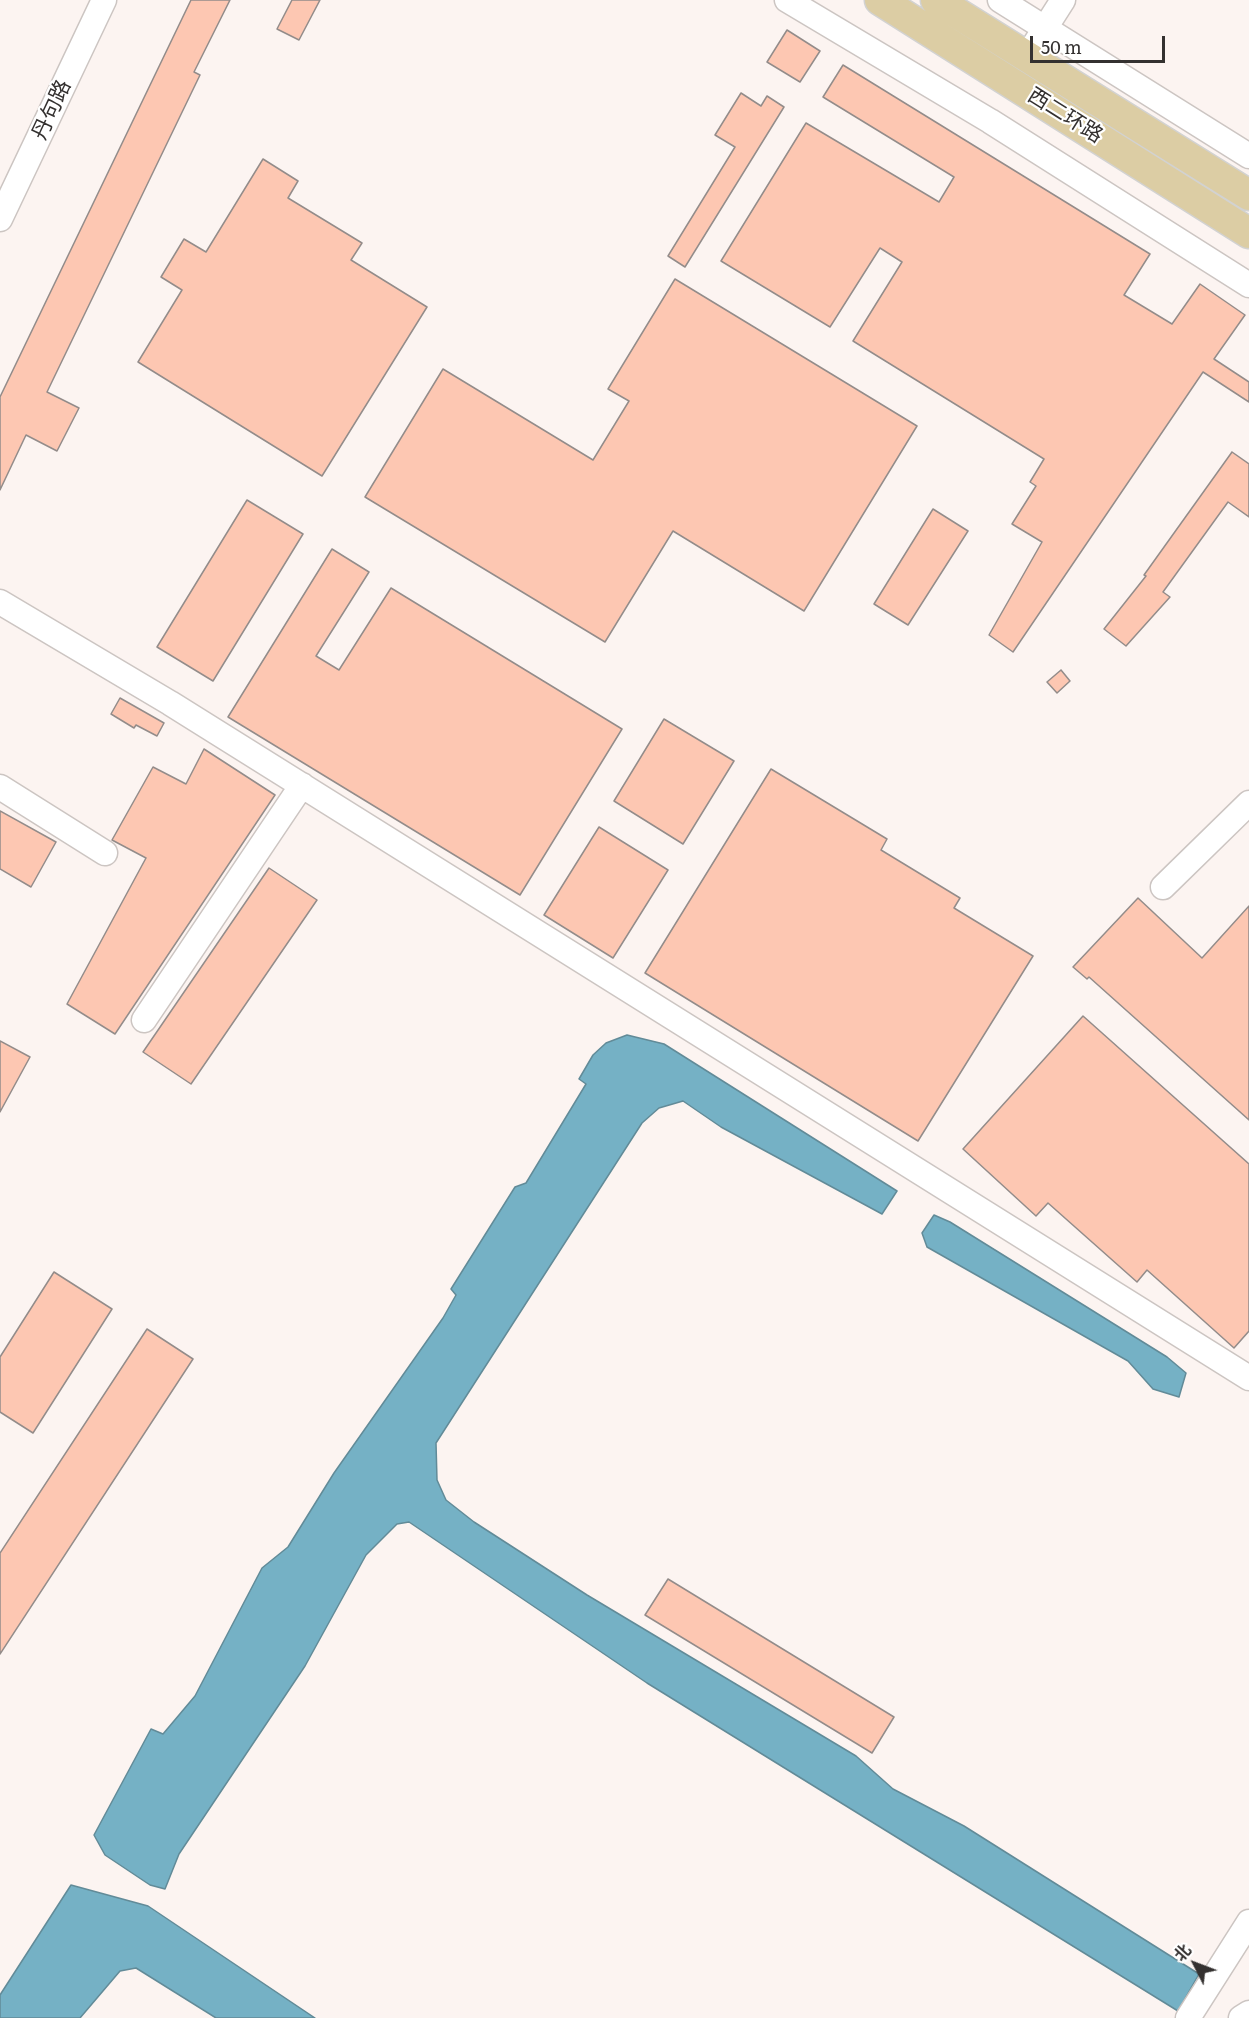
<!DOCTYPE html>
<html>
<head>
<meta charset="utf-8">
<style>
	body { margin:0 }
	#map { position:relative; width:1249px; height:2018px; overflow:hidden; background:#fcf4f1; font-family:Literata,"Noto Sans SC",serif }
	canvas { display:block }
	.north { position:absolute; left:1165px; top:1934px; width:60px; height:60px; -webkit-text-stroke:4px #fff; paint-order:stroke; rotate:312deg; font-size:16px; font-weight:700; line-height:24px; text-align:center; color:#343130 }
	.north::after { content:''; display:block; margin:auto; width:21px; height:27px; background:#343130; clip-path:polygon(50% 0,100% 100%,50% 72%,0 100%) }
	.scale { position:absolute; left:1030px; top:36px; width:135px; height:27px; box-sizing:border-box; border:3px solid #343130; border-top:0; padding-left:8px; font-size:18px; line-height:21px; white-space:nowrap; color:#343130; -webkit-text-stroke:4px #fff; paint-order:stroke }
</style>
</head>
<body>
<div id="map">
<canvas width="1249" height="2018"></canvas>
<div class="north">北</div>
<div class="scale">50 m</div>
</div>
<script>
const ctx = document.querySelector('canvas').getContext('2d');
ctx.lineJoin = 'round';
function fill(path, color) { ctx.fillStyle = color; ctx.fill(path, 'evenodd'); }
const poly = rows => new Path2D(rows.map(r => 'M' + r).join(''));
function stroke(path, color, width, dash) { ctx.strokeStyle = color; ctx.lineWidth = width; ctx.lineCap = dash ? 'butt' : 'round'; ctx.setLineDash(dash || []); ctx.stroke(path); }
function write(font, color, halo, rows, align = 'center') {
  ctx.font = font + ' Literata,"Noto Sans SC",serif'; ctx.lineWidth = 4.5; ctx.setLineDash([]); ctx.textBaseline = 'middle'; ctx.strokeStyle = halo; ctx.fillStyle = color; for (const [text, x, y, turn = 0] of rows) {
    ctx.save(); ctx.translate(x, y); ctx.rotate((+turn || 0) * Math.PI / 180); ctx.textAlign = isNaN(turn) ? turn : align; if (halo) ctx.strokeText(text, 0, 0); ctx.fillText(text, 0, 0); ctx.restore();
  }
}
const water = poly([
	[627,1035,664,1044,897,1191,882,1214,721,1127,683,1101,659,1108,642,1123,436,1443,437,1480,446,1500,474,1522,587,1595,856,1756,893,1789,964,1826,1199,1974,1178,2011,647,1683,409,1522,397,1524,366,1555,305,1666,179,1854,165,1889,150,1885,105,1855,94,1835,151,1729,163,1734,195,1696,262,1568,288,1547,334,1473,443,1318,456,1295,451,1289,515,1187,526,1183,586,1084,579,1079,593,1055,606,1043,627,1035],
	[934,1215,950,1222,1167,1357,1186,1373,1179,1397,1153,1389,1128,1361,927,1247,922,1233,934,1215],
	[71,1885,148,1906,315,2018,216,2018,136,1968,120,1971,80,2018,0,2018,0,1995,71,1885]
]);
fill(water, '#75b1c5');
stroke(water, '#628b98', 1.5);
const building = poly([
	[191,0,230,0,194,72,200,75,47,392,79,408,57,451,26,435,0,490,0,397,191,0],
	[292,0,320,0,299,40,277,29,292,0],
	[787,30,820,51,800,82,767,62,787,30],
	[843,65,1150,254,1124,295,1172,324,1200,284,1245,315,1214,359,1249,382,1249,402,1203,372,1013,652,989,635,1042,542,1012,524,1036,486,1030,482,1044,459,853,341,902,262,880,248,830,327,721,261,806,123,939,202,954,177,823,97,843,65],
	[741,93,761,106,767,96,784,107,685,267,668,256,735,147,715,135,741,93],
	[263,159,298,181,288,198,362,243,351,260,427,307,322,476,138,362,182,290,161,277,184,239,206,252,263,159],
	[675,279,917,426,804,611,673,531,605,642,365,497,443,369,593,460,629,401,608,389,675,279],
	[1232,452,1249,464,1249,517,1228,502,1163,592,1170,597,1126,646,1104,629,1146,576,1144,575,1232,452],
	[247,500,303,534,213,681,157,647,247,500],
	[933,509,968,531,908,625,874,604,933,509],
	[332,549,369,572,316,656,339,670,391,588,622,729,520,895,228,717,332,549],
	[1061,670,1070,681,1057,693,1047,682,1061,670],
	[120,698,164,723,157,736,136,725,134,728,111,714,120,698],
	[664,719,734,761,683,844,614,801,664,719],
	[204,749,275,795,115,1034,67,1004,146,858,112,840,153,767,186,784,204,749],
	[771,769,887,839,881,850,960,898,954,908,1033,956,918,1141,645,973,771,769],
	[0,811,56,842,31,887,0,869,0,811],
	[599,827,668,870,613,958,544,915,599,827],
	[269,868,317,900,191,1084,143,1052,269,868],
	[1138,898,1202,958,1249,906,1249,1120,1089,977,1087,979,1073,967,1138,898],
	[1083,1016,1249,1164,1249,1331,1234,1348,1147,1270,1137,1282,1048,1203,1036,1216,963,1149,1083,1016],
	[0,1041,30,1057,0,1112,0,1041],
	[54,1272,112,1309,33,1433,0,1412,0,1357,54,1272],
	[147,1329,193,1359,0,1654,0,1553,147,1329],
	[668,1579,894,1717,872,1753,645,1615,668,1579]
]);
fill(building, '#fdc7b2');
stroke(building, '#938c8a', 1.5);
const minor = poly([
	[787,0,990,121,1249,285],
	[1000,0,1249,156],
	[1026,58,1063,0],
	[0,219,104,0],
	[0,602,170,703,1249,1378],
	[0,787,105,853],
	[1163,887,1249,803],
	[144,1020,302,785],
	[1188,2018,1249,1922],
	[1241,2018,1249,2013]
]);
const major = poly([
	[880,0,1249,233],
	[936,0,1249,195]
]);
stroke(minor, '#ccc5c2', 27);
stroke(major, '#d2d2d1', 33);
stroke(minor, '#fff', 24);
stroke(major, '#dccda4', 30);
write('21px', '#343130', '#fff', [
	["丹句路",52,110,-65],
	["西二环路",1065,116,32]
]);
</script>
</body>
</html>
